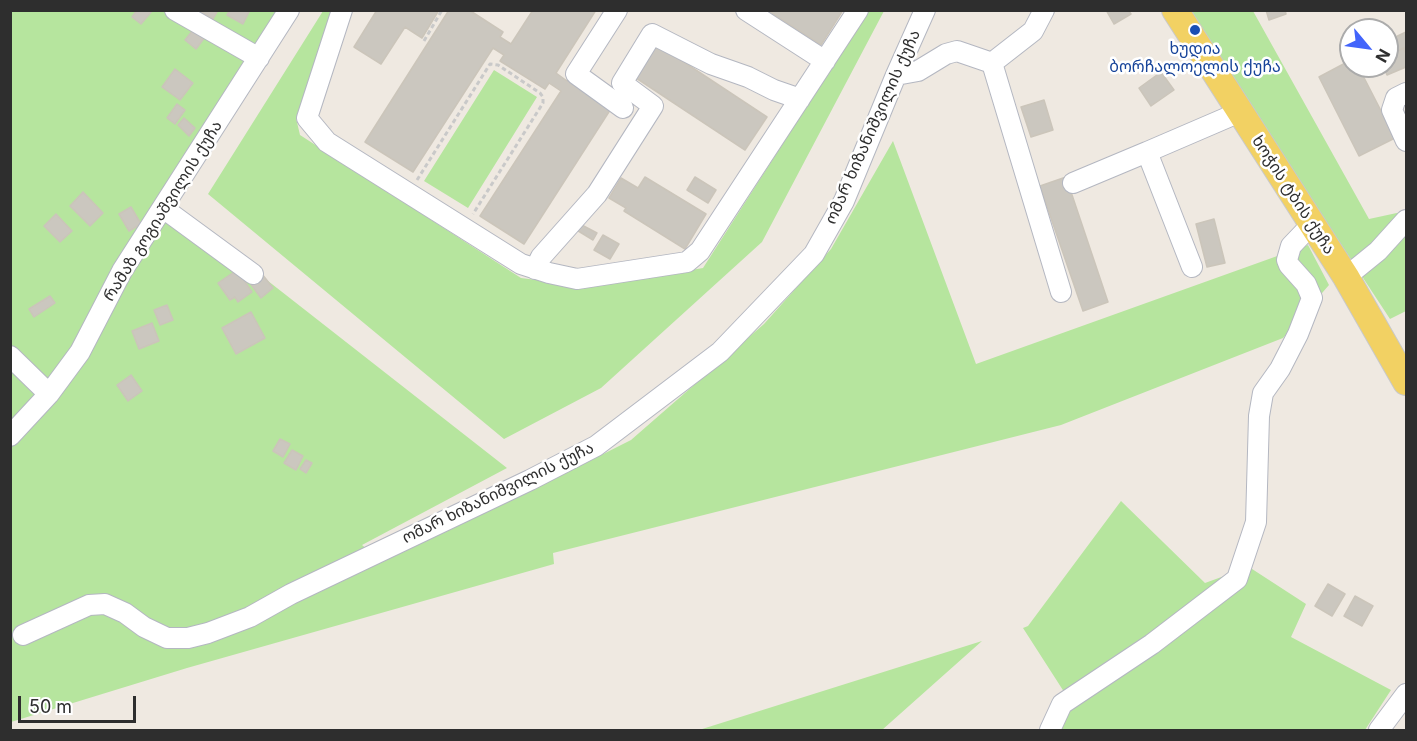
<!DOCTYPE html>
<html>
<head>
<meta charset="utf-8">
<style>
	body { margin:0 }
	#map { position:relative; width:1417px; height:741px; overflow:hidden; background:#efe9e1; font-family:Inter,sans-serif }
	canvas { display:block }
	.frame { position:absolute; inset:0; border:12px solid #2e2e2e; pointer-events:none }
	.north { position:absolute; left:1339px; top:18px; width:60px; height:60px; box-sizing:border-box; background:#fff; border:2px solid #ababab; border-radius:50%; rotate:119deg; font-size:16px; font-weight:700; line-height:24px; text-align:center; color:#2e2e2e }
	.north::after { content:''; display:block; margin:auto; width:21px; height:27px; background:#4264fb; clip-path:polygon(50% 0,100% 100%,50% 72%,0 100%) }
	.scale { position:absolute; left:18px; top:696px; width:118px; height:27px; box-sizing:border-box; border:3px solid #2e2e2e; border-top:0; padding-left:8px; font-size:18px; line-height:21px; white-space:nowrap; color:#2e2e2e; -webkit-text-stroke:4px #fff; paint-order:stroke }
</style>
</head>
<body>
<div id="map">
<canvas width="1417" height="741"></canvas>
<div class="frame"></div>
<div class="north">N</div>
<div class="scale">50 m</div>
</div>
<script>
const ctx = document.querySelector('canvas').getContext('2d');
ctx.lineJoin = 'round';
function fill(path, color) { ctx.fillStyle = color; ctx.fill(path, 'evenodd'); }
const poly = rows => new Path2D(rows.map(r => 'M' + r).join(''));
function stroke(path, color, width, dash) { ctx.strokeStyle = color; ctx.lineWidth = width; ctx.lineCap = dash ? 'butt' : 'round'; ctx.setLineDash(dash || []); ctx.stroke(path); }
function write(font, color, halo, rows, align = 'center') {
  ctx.font = font + ' Inter,"Noto Sans Georgian",sans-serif'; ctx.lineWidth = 5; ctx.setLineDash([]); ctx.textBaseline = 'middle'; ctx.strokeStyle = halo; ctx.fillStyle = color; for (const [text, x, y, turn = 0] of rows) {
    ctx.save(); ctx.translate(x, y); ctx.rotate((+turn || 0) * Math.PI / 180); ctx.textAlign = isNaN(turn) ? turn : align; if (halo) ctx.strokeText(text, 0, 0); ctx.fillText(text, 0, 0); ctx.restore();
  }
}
fill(poly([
	[11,11,278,11,162,198,507,468,362,545,379,559,536,488,631,440,764,324,831,249,893,141,976,364,1308,245,1329,285,1283,338,1061,425,553,553,554,564,187,668,11,722],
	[323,11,336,11,296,118,300,135,521,278,592,287,703,268,868,11,884,11,762,242,601,388,504,439,208,194],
	[1188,11,1253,11,1369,219,1406,211,1406,311,1390,319],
	[494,70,537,97,468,208,424,181],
	[1121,501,1205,583,1249,567,1306,604,1291,637,1391,690,1365,730,1054,730,1068,698,1023,628,1028,626],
	[982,641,882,730,699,730]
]), '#b6e59e');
const building = poly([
	[137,10,152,10,152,11,141,24,132,17,137,10],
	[198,10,215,10,217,12,213,19,198,10],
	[230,10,250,10,243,24,227,15,230,10],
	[377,10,439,10,422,38,405,27,381,64,354,47,377,10],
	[449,10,469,10,503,32,500,37,511,44,533,10,596,10,556,73,567,81,570,76,614,104,524,244,480,216,561,91,549,83,545,89,500,61,504,55,493,48,413,172,365,142,449,10],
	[767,10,843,10,821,45,767,10],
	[1106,10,1128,10,1131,14,1114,24,1106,10],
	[1266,10,1285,10,1286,14,1269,20,1266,10],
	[197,25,208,33,196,49,185,40,197,25],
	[1406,32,1406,47,1387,56,1387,41,1406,32],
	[655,43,767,117,745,150,633,76,655,43],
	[1404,48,1406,54,1406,67,1387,75,1383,66,1387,66,1387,56,1404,48],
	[1351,60,1351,66,1358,66,1395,138,1359,156,1319,77,1351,60],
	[175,69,193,83,180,100,162,87,175,69],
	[1161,72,1174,90,1151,106,1139,88,1161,72],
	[1044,100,1053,130,1031,137,1021,107,1044,100],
	[177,104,185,110,175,124,167,118,177,104],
	[184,118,195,128,189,136,178,125,184,118],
	[645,177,706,214,685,249,624,211,626,208,609,198,621,178,638,188,645,177],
	[695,177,716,190,708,203,687,190,695,177],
	[1066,177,1108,302,1083,311,1040,186,1066,177],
	[83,192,103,213,90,226,70,206,83,192],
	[131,207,141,224,129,231,119,214,131,207],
	[56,214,72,231,60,242,44,226,56,214],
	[1214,219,1225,263,1207,267,1196,224,1214,219],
	[578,223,597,233,593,240,575,229,578,223],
	[603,235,619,244,610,259,594,250,603,235],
	[237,270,252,292,238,302,235,297,230,300,218,283,237,270],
	[262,274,273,288,261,298,250,283,262,274],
	[50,296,55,303,34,317,29,309,50,296],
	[167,305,173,320,160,325,154,310,167,305],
	[251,312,265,338,236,354,222,328,251,312],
	[152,323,159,341,139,349,132,331,152,323],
	[131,375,142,391,128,401,117,385,131,375],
	[280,439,290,444,283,457,273,451,280,439],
	[292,450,303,456,296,470,284,463,292,450],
	[306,460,312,463,306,473,300,469,306,460],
	[1328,584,1345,594,1332,616,1315,606,1328,584],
	[1355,596,1373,606,1362,626,1344,616,1355,596]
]);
fill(building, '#cbc7bf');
stroke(building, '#cbc5ba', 1.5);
const minor = poly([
	[175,10,259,58],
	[342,10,307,118,327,142,521,264,549,273,577,279,687,262,700,251,858,10],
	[617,10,576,74,623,108],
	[746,10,825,61],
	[1044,10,1033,31,992,63,1061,292],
	[896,75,918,71,946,54,957,51,992,63],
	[1406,93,1396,98,1392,110,1406,141],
	[1073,183,1147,152],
	[163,208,253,274],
	[1192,267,1147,152,1240,112],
	[535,269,541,257,597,194,653,106,622,83,652,34,711,64,748,77,774,90,800,99],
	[1346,277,1378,251,1406,220],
	[10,356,49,394],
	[10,436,49,394,80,352,122,271,289,10],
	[23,635,89,605,105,604,125,613,144,627,167,638,188,638,208,633,250,617,291,594,530,480,596,446,720,352,814,254,844,201,896,75,925,10],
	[1050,730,1062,704,1152,644,1237,579,1256,522,1259,416,1263,393,1280,369,1298,334,1312,298,1306,284,1289,265,1287,260,1291,246,1312,224],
	[1379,730,1406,694]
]);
const major = poly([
	[1175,10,1346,277,1406,382]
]);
stroke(minor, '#b4b7c1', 22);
stroke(major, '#c9c9c9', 28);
stroke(poly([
	[424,41,442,10],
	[417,180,490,64,498,65,540,93,543,97,543,103,473,214]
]), '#c9c9c9', 3, [4.5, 3]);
stroke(minor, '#fff', 20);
stroke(major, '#f2d163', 26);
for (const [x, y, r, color] of [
	[1195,30,6,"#1a4fb4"]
]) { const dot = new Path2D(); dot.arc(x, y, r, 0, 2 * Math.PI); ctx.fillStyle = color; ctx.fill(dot); stroke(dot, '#fff', 2); }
write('16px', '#164399', '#fff', [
	["ხუდია",1195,49],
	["ბორჩალოელის ქუჩა",1195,67]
]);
write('16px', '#2e2e2e', '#fff', [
	["ომარ ხიზანიშვილის ქუჩა",873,127,-66],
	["ხოჭის ტბის ქუჩა",1293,195,57],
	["რამაზ გოგიაშვილის ქუჩა",163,211,-58],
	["ომარ ხიზანიშვილის ქუჩა",498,493,-26]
]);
</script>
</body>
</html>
